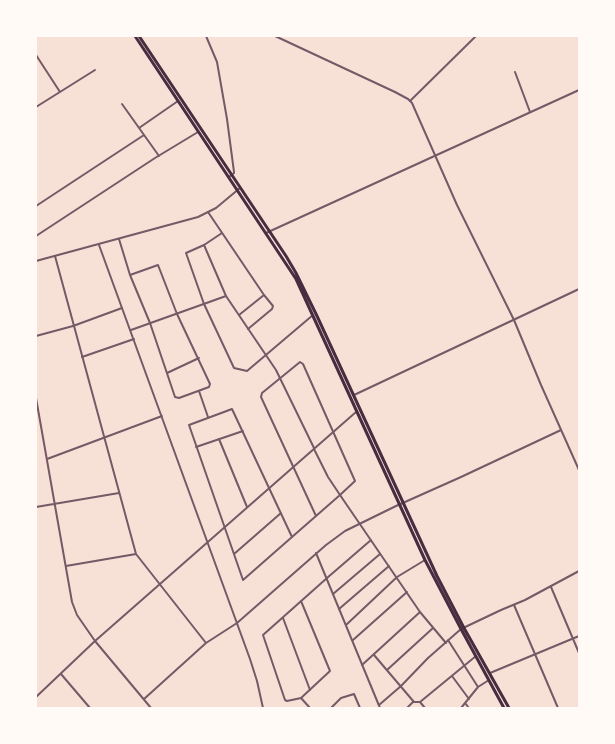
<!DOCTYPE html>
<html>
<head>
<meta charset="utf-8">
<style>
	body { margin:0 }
	#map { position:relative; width:615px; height:744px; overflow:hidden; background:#f7e1d7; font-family:Lato,sans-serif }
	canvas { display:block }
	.frame { position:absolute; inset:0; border:37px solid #fffaf5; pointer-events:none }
</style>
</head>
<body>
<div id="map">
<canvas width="615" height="744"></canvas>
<div class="frame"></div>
</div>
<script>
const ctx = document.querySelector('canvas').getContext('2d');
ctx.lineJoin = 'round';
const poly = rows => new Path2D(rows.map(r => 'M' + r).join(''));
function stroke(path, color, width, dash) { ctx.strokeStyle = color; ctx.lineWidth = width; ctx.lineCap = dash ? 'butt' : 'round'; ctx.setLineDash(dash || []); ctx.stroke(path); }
stroke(poly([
	[206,36,217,62,227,119,234,172,234,173,229,177],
	[275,36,395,92],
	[36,55,60,92],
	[515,72,530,112],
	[410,101,476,36],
	[122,104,159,156],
	[36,107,95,70],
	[139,128,178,101],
	[36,206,144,135],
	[208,212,264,295,239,315],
	[222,233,204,245,186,253,204,304,234,368,247,371,313,315],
	[266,233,579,90],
	[36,236,155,158,198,132],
	[119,239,130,275],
	[204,245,226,296],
	[158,265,177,314,210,384,209,387,179,398,175,397,150,323,130,275,158,265],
	[73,326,122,308],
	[248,329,272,309,273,306,264,295],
	[82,357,134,339],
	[167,373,199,358],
	[199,391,208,417],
	[354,395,579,289],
	[219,439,247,507],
	[196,447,243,431],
	[314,449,328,477,340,495,420,612,446,643],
	[292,537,232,409,189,425,243,580,292,537,340,495,355,481,303,364,300,362,262,393,261,397,316,516],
	[234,554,281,513],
	[551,587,579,653],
	[333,594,380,554],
	[301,601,330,671,301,698,287,701,285,700,263,635,327,578,371,540],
	[514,605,558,708],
	[339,609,389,566],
	[283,618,310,690],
	[346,625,397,577,425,560],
	[353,640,407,592],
	[448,640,478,687],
	[374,655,414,702,420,702,476,656],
	[362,665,420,612],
	[387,670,433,628],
	[490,673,579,636],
	[452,676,469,699],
	[301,698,310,708],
	[420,702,425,708],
	[465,703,469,708],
	[379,705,401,686,428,658,461,629,501,610,525,600,579,571],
	[331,708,341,698,354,694,360,708],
	[407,708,413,702],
	[461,708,478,687,489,680]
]), '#755966', 2);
stroke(poly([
	[395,92,408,99,412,103,457,205,514,320,541,385,579,470],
	[99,245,250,659,257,681,263,708],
	[55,256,136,554,206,643],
	[36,261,198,217,216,208,240,188],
	[131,330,226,296,276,370,314,448],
	[36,336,73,326],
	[36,398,72,602,77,615,95,641,151,708],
	[47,459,162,416],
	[36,507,119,493],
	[316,553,380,708],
	[66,566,136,554],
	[61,674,90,708],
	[36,697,95,641,356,412],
	[144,699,206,643,237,623,326,545,345,531,396,506,461,477,561,430]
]), '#755966', 2);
stroke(poly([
	[135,36,296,279,425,560,461,629,504,708],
	[139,36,286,256,296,273,317,316,437,576,464,628,509,708]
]), '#4a2c40', 3);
</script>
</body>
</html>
